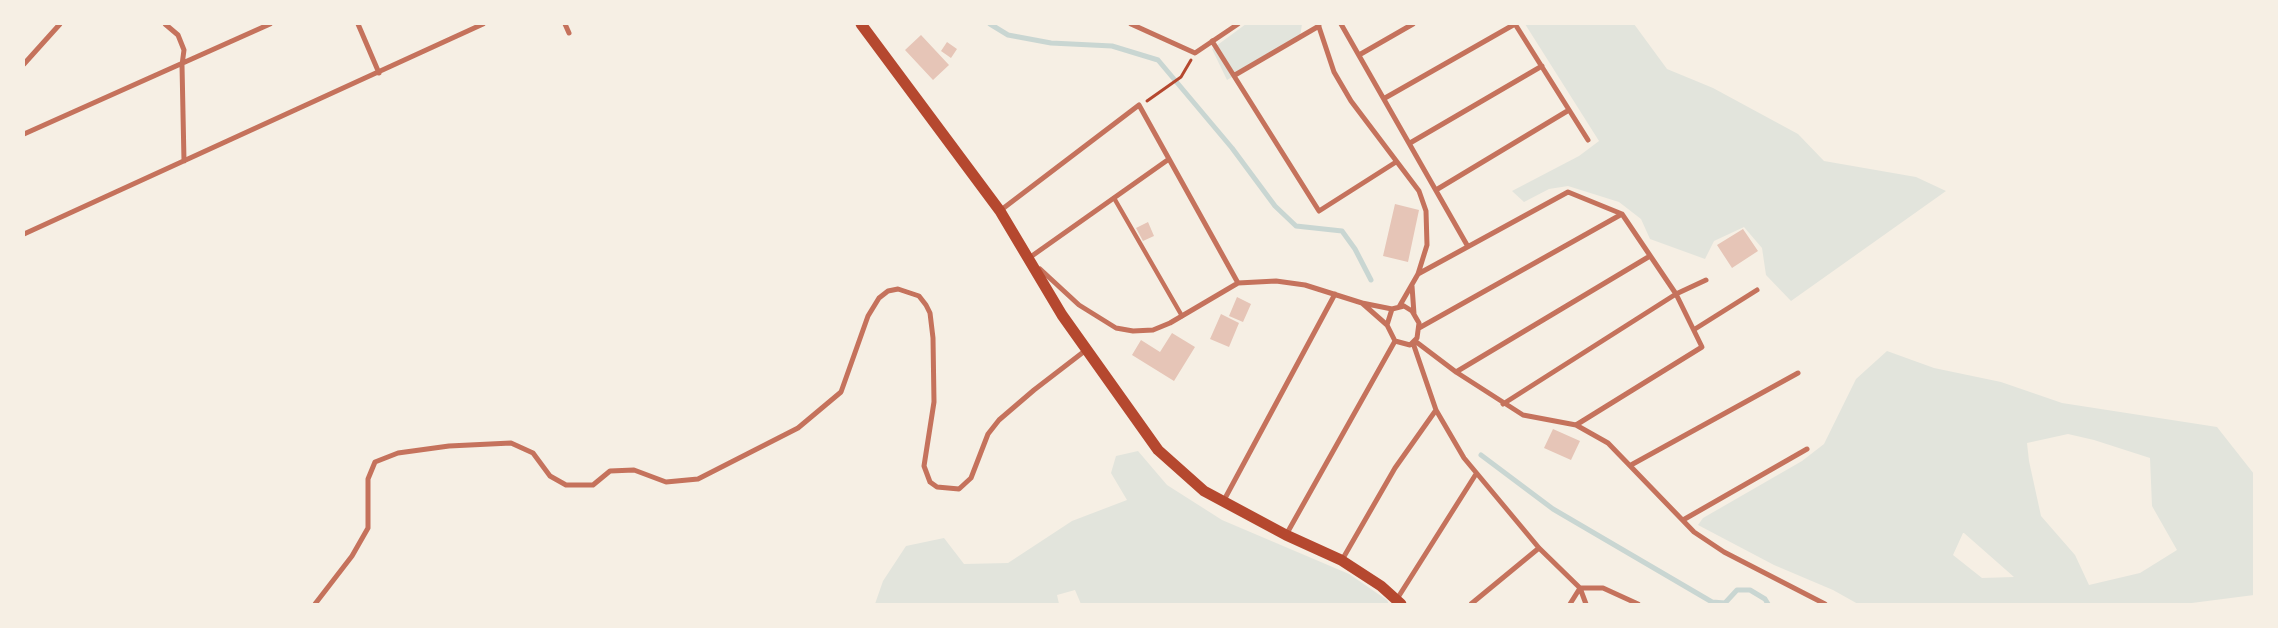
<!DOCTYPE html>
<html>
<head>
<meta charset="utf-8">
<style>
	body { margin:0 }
	#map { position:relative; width:2278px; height:628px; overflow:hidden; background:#f6efe4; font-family:Barlow,sans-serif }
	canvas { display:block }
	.frame { position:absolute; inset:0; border:25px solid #f6efe4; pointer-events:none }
</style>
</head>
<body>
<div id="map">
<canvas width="2278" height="628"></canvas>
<div class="frame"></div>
</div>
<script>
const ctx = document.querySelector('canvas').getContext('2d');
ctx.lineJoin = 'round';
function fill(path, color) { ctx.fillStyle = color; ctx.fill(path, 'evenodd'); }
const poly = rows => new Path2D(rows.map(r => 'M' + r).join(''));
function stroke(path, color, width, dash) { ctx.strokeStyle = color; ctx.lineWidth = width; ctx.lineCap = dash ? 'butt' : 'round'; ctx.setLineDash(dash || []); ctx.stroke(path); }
fill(poly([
	[1246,24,1302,24,1300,37,1227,80,1212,49],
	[1525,24,1634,24,1667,69,1713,88,1798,134,1824,161,1916,177,1946,191,1791,301,1766,275,1762,248,1744,227,1714,241,1705,259,1650,239,1641,219,1619,202,1568,186,1549,189,1524,202,1512,191,1579,156,1599,141],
	[1887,351,1934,368,2001,382,2062,403,2217,427,2254,474,2254,595,2184,604,1858,604,1833,590,1774,565,1698,525,1703,518,1802,461,1824,444,1856,379],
	[2068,434,2094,440,2150,458,2152,506,2177,550,2140,573,2089,585,2075,555,2041,516,2029,461,2027,443],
	[1963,533,1964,533,2014,577,1982,578,1953,555],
	[1138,451,1167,485,1222,520,1349,574,1387,600,1389,604,1081,604,1075,590,1057,595,1059,604,875,604,883,581,906,546,944,538,964,564,1008,563,1072,521,1127,500,1111,473,1116,456]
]), '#e2e4dc');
stroke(poly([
	[990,24,1008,35,1051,43,1112,46,1158,60,1232,148,1275,206,1296,226,1342,231,1355,249,1371,280],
	[1481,455,1553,509,1712,602,1725,603,1737,590,1750,590,1765,599,1768,604]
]), '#c9d6d2', 5);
fill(poly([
	[921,35,949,65,933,80,905,50],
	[947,42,957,49,951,58,941,51],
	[1395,204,1419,210,1408,262,1383,256],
	[1148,222,1154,236,1143,241,1136,228],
	[1743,229,1758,251,1732,268,1717,245],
	[1237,297,1251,304,1243,322,1229,316],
	[1221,314,1239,323,1229,347,1210,339],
	[1172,333,1195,347,1174,381,1132,355,1141,340,1160,352],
	[1553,429,1580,441,1571,460,1544,448]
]), '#e6c5b7');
stroke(poly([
	[1147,101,1181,77,1191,60]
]), '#b5482f', 3);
stroke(poly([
	[1114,198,1182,316]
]), '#c5725c', 4.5);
stroke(poly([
	[165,24,178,35,184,50,182,65,184,161],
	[358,24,379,73],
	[565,24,569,33],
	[1131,24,1195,53,1238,24],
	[1318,24,1334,72,1351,101,1419,191,1426,211,1427,245,1418,274,1399,307],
	[1341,24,1467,245],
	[1515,24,1588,140],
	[1212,41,1319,211,1396,162],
	[1359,55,1413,24],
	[24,64,60,24],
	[1235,75,1319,26],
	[1385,98,1515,24],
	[24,134,270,24],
	[1410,143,1542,66],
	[1436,190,1569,110],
	[1001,210,1139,105,1238,283],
	[24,234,483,24],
	[1030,259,1029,258,1169,159],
	[1040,269,1079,305,1116,328,1133,331,1153,330,1170,323,1238,283,1276,281,1305,285,1362,303,1392,309],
	[1418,274,1568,192,1622,214,1676,294,1702,347,1576,425],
	[1412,286,1414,314],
	[1362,303,1387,325],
	[1404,306,1412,311,1419,323,1417,338,1410,345,1395,341,1387,325,1392,309,1404,306],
	[1419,328,1622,214],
	[1695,329,1757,290],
	[1415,341,1456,372,1523,415,1576,425,1608,443,1694,532,1724,552,1825,604],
	[1413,343,1436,410,1464,458,1539,548,1580,588,1586,604],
	[1456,372,1650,256],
	[1503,404,1676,294,1706,280],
	[1631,465,1798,373],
	[1223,502,1335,294],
	[1683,520,1807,449],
	[1286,535,1395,341],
	[1342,560,1395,468,1436,410],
	[1580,588,1603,588,1638,604],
	[1397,599,1476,474],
	[315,604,352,556,368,528,368,479,375,462,398,453,449,446,511,443,533,453,550,476,566,485,593,485,610,471,634,470,666,482,698,479,798,428,841,392,868,316,879,298,888,291,898,289,919,296,926,305,930,313,933,338,934,402,924,466,930,482,937,487,959,489,971,478,988,434,999,420,1034,390,1086,350],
	[1471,604,1539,548],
	[1570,604,1580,588]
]), '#c5725c', 5);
stroke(poly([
	[861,24,1000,211,1062,315,1158,450,1204,491,1286,535,1341,560,1381,586,1401,604]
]), '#b5482f', 11);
</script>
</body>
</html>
